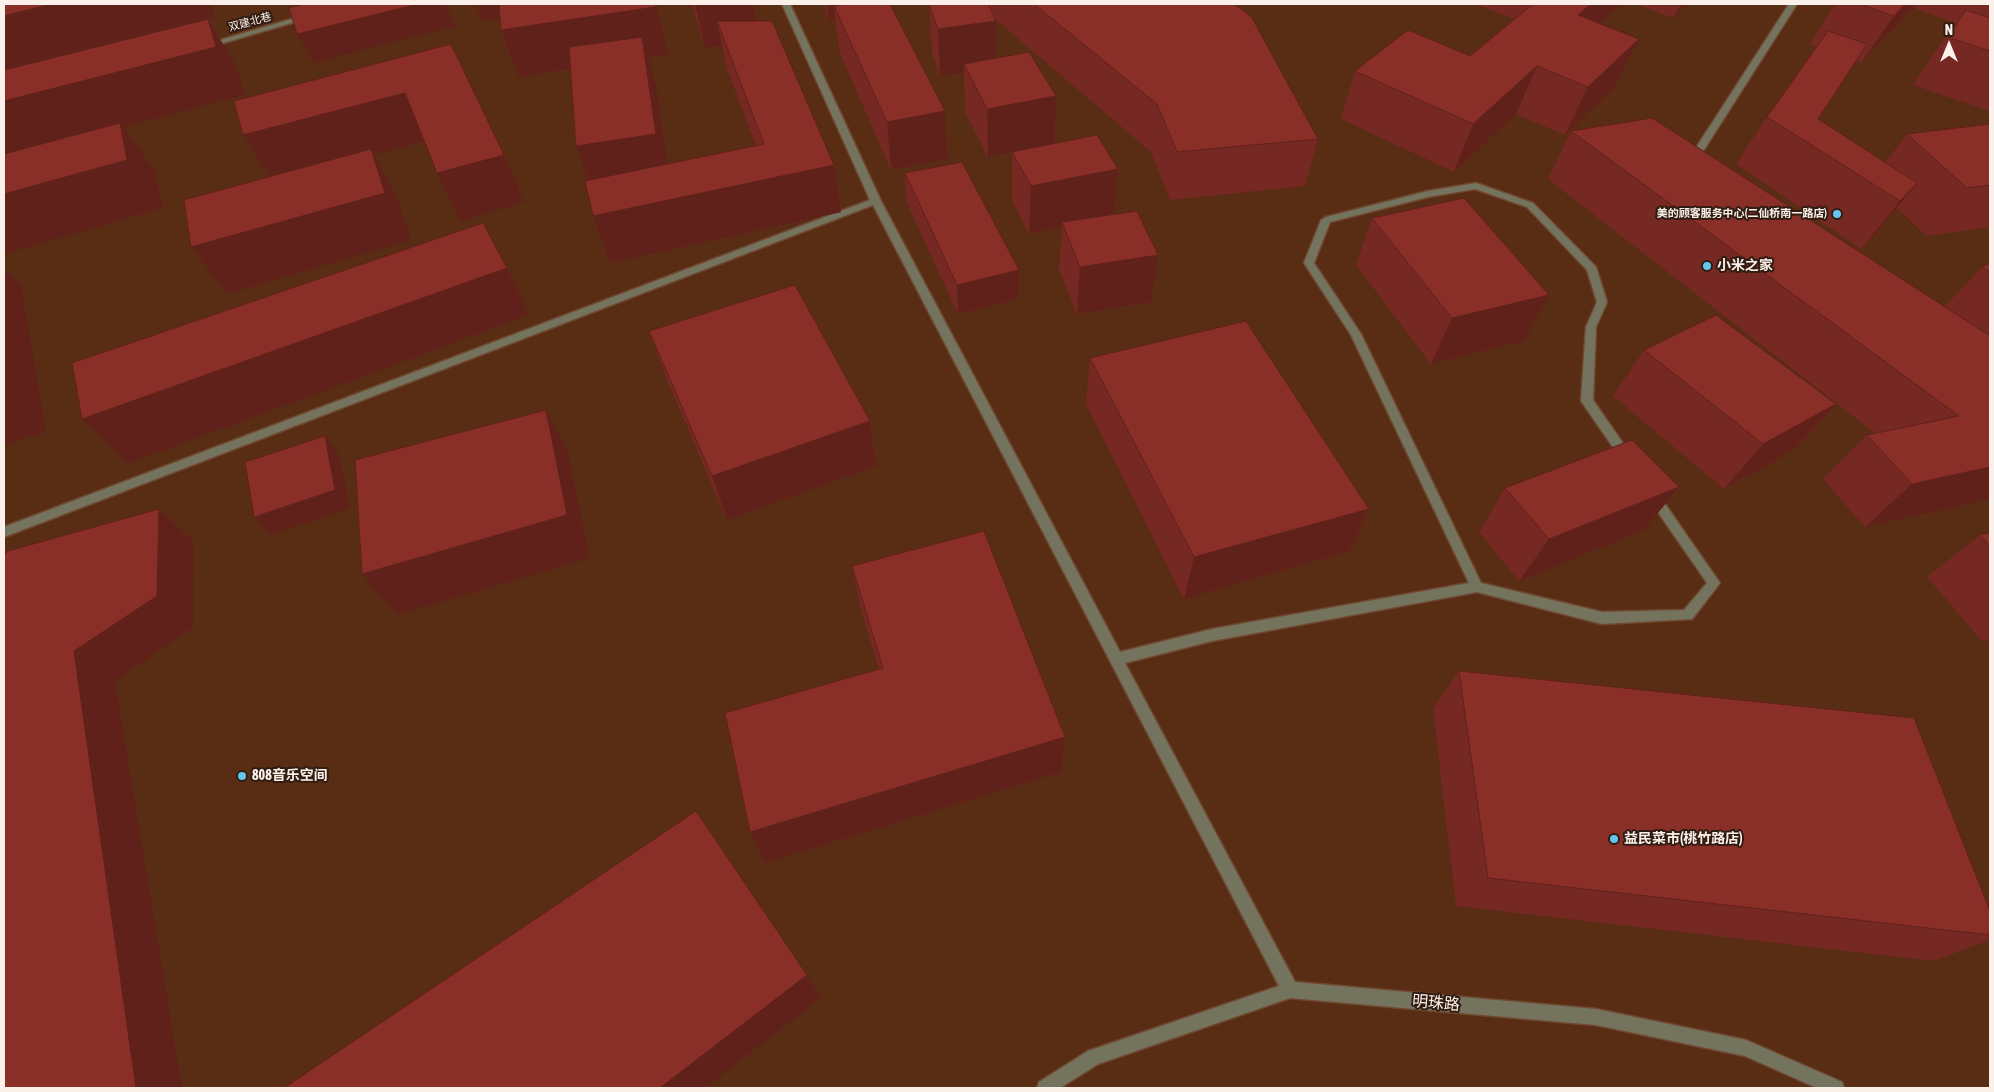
<!DOCTYPE html>
<html>
<head>
<meta charset="utf-8">
<style>
	body { margin:0 }
	#map { position:relative; width:1994px; height:1092px; overflow:hidden; background:#592d14; font-family:"Asap Condensed",sans-serif }
	canvas { display:block }
	.frame { position:absolute; inset:0; border:5px solid #fcf0ea; pointer-events:none }
	.north { position:absolute; left:1924px; top:20px; width:50px; height:50px; -webkit-text-stroke:4px #301c11; paint-order:stroke; rotate:0deg; font-size:14px; font-weight:700; line-height:20px; text-align:center; color:#fcf0ea }
	.north::after { content:''; display:block; margin:auto; width:18px; height:22px; background:#fcf0ea; clip-path:polygon(50% 0,100% 100%,50% 72%,0 100%) }
</style>
</head>
<body>
<div id="map">
<canvas width="1994" height="1092"></canvas>
<div class="frame"></div>
<div class="north">N</div>
</div>
<script>
const ctx = document.querySelector('canvas').getContext('2d');
ctx.lineJoin = 'round';
const poly = rows => new Path2D(rows.map(r => 'M' + r).join(''));
function stroke(path, color, width, dash) { ctx.strokeStyle = color; ctx.lineWidth = width; ctx.lineCap = dash ? 'butt' : 'round'; ctx.setLineDash(dash || []); ctx.stroke(path); }
function fill(path, color) { ctx.fillStyle = color; ctx.fill(path, 'evenodd'); }
function write(font, color, halo, rows, align = 'center') {
  ctx.font = font + ' "Asap Condensed","Noto Sans SC",sans-serif'; ctx.lineWidth = 4; ctx.setLineDash([]); ctx.textBaseline = 'middle'; ctx.strokeStyle = halo; ctx.fillStyle = color; for (const [text, x, y, turn = 0] of rows) {
    ctx.save(); ctx.translate(x, y); ctx.rotate((+turn || 0) * Math.PI / 180); ctx.textAlign = isNaN(turn) ? turn : align; if (halo) ctx.strokeText(text, 0, 0); ctx.fillText(text, 0, 0); ctx.restore();
  }
}
const street = poly([
	[782,4,790,4,881,201,1120,652,1212,629,1469,583,1351,335,1304,263,1321,220,1326,217,1428,191,1476,183,1533,203,1596,267,1607,302,1596,327,1593,400,1720,583,1692,619,1602,624,1477,592,1212,641,1125,663,1295,982,1596,1009,1746,1040,1842,1082,1844,1088,1817,1088,1745,1056,1596,1025,1290,998,1098,1064,1060,1088,1037,1088,1039,1082,1088,1051,1279,986,873,205,4,537,4,527,870,200,782,4],
	[1475,189,1527,207,1587,270,1597,302,1586,327,1581,401,1707,583,1684,610,1602,612,1481,583,1361,334,1314,263,1330,222,1428,197,1475,189],
	[1789,4,1797,4,1700,156,1705,160,1700,163,1692,159,1690,157,1789,4],
	[305,15,312,17,210,47,203,45,305,15]
]);
stroke(street, '#704832', 3);
fill(street, '#74745e');
fill(poly([
	[475,4,656,4,668,54,648,57,656,85,667,164,756,146,727,69,722,45,705,48,692,4,753,4,756,21,834,165,841,212,610,263,593,216,589,180,576,146,571,69,519,77,501,30,500,18,482,21],
	[824,4,890,4,947,159,891,170,840,53,835,19,829,20],
	[937,4,1234,4,1318,139,1305,186,1170,200,1151,152,994,18,996,58,1056,96,1054,144,1118,169,1113,214,1151,302,1077,314,1059,270,1062,227,1029,234,1012,200,1012,152,988,157,965,112,964,73,940,76,932,52,929,5],
	[1475,4,1622,4,1600,24,1615,87,1565,135,1516,114,1454,172,1341,119,1355,71,1470,56,1514,19],
	[1636,4,1688,4,1673,18],
	[1835,4,1990,4,1990,111,1913,85,1931,58,1956,23,1914,8,1861,63,1856,61,1818,119,1885,163,1907,134,1990,124,1990,227,1926,236,1897,208,1878,231,1861,249,1736,164,1767,117,1817,46,1810,44],
	[1571,131,1945,306,1982,267,1990,263,1990,499,1865,527,1823,479,1867,435,1875,433,1548,179],
	[905,173,1018,299,958,314,907,203],
	[1372,218,1524,341,1431,364,1356,265],
	[649,331,870,421,876,466,727,520,666,377],
	[1644,350,1836,404,1795,449,1724,489,1613,396],
	[1090,358,1369,509,1349,551,1184,599,1086,404],
	[1679,487,1644,530,1519,581,1479,532,1505,488],
	[1990,533,1990,641,1983,642,1927,577,1980,535],
	[852,566,1061,772,765,863,750,832,879,669,860,607],
	[1459,671,1990,911,1990,940,1933,961,1456,906,1433,709]
]), '#762822');
fill(poly([
	[52,4,211,4,215,17,4,72,4,16],
	[418,4,446,4,456,26,313,63,297,34],
	[475,4,590,4,482,21],
	[656,4,668,54,648,57,656,85,670,182,593,193,576,146,645,57,519,77,501,30],
	[695,4,753,4,759,39,717,21,722,45,705,48],
	[827,4,876,4,834,6,835,19,829,20],
	[1591,4,1622,4,1557,63,1578,15],
	[1681,4,1688,4,1673,18],
	[1905,4,1917,4,1914,8,1861,63,1894,16],
	[208,19,237,67,245,95,123,127,155,171,163,208,4,254,4,101],
	[996,21,996,69,964,64,964,73,940,76,938,29],
	[1639,39,1615,87,1565,135,1588,87],
	[1537,66,1516,114,1454,172,1473,124],
	[405,93,428,140,374,155,397,197,411,240,227,294,191,247,274,183,243,135],
	[1056,96,1054,144,988,157,987,109],
	[945,111,947,159,891,170,887,122],
	[504,155,524,202,461,221,437,173],
	[834,165,841,212,610,263,593,216],
	[1118,169,1113,216,1062,222,1062,227,1029,234,1031,186],
	[1917,183,1878,231,1861,249,1900,201],
	[1158,255,1151,302,1077,314,1080,267],
	[4,268,21,286,46,431,4,446],
	[507,268,529,315,127,464,82,419],
	[1019,270,1018,299,958,314,957,285],
	[1549,295,1524,341,1431,364,1452,318],
	[1836,404,1795,449,1724,489,1763,444],
	[546,410,568,454,590,558,397,615,362,574],
	[870,421,876,466,727,520,712,476],
	[325,436,339,455,350,508,271,535,254,517],
	[1990,467,1990,499,1865,527,1912,484],
	[1679,487,1644,530,1519,581,1549,539],
	[159,509,194,542,193,627,115,681,182,1088,136,1088,74,651],
	[1369,509,1349,551,1184,599,1194,557],
	[1990,638,1990,641,1983,642],
	[1065,737,1061,772,765,863,750,832],
	[807,975,820,999,705,1088,660,1088]
]), '#60211b');
const building = poly([
	[4,4,52,4,4,16,4,4],
	[304,4,418,4,297,34,289,8,304,4],
	[499,4,655,4,655,7,501,30,499,4],
	[845,4,890,4,945,111,887,122,834,6,845,4],
	[937,4,988,4,996,21,938,29,929,5,937,4],
	[1034,4,1234,4,1251,16,1318,139,1177,152,1157,104,1034,4],
	[1533,4,1591,4,1578,15,1639,39,1588,87,1537,66,1473,124,1355,71,1408,30,1470,56,1533,4],
	[1860,4,1905,4,1894,16,1860,4],
	[1966,10,1990,18,1990,51,1948,37,1966,10],
	[208,19,216,47,4,101,4,70,208,19],
	[717,21,772,21,834,165,593,216,585,181,764,144,717,21],
	[1828,31,1867,44,1818,119,1917,183,1900,201,1767,117,1828,31],
	[642,37,656,134,576,146,569,47,642,37],
	[451,44,504,155,437,173,405,93,243,135,234,101,451,44],
	[1029,52,1056,96,987,109,964,64,1029,52],
	[1652,118,1990,336,1990,467,1912,484,1867,435,1959,416,1571,131,1652,118],
	[120,123,127,160,4,194,4,154,120,123],
	[1990,124,1990,185,1967,188,1907,134,1990,124],
	[1097,135,1118,169,1031,186,1012,152,1097,135],
	[371,149,385,193,191,247,184,200,371,149],
	[962,162,1019,270,957,285,905,173,962,162],
	[1464,198,1549,295,1452,318,1372,218,1464,198],
	[1137,211,1158,255,1080,267,1062,222,1137,211],
	[483,223,507,268,82,419,72,363,483,223],
	[1990,263,1990,273,1982,267,1990,263],
	[795,285,870,421,712,476,649,331,795,285],
	[1716,315,1836,404,1763,444,1644,350,1716,315],
	[1246,321,1369,509,1194,557,1090,358,1246,321],
	[546,410,567,515,362,574,355,460,546,410],
	[325,436,335,490,254,517,245,462,325,436],
	[1632,440,1679,487,1549,539,1505,488,1632,440],
	[159,509,157,596,74,651,136,1088,4,1088,4,555,8,551,159,509],
	[984,531,1065,737,750,832,725,713,883,668,852,566,984,531],
	[1990,533,1990,547,1980,535,1990,533],
	[1459,671,1914,718,1990,911,1990,935,1488,878,1459,671],
	[696,811,807,975,660,1088,284,1088,696,811]
]);
fill(building, '#892f27');
stroke(building, '#60211b', 1);
for (const [x, y, r, color] of [
	[1837,214,5,"#65c5ee"],
	[1707,266,5,"#65c5ee"],
	[242,776,5,"#65c5ee"],
	[1614,839,5,"#65c5ee"]
]) { const dot = new Path2D(); dot.arc(x, y, r, 0, 2 * Math.PI); ctx.fillStyle = color; ctx.fill(dot); stroke(dot, '#301c11', 2); }
write('11px', '#fcf0ea', '#301c11', [
	["双建北巷",250,22,-15]
]);
write('bold 11px', '#fcf0ea', '#301c11', [
	["美的顾客服务中心(二仙桥南一路店)",1827,214]
], 'right');
write('bold 14px', '#fcf0ea', '#301c11', [
	["小米之家",1717,266],
	["808音乐空间",252,776],
	["益民菜市(桃竹路店)",1624,839]
], 'left');
write('16px', '#fcf0ea', '#301c11', [
	["明珠路",1436,1003,5]
]);
</script>
</body>
</html>
